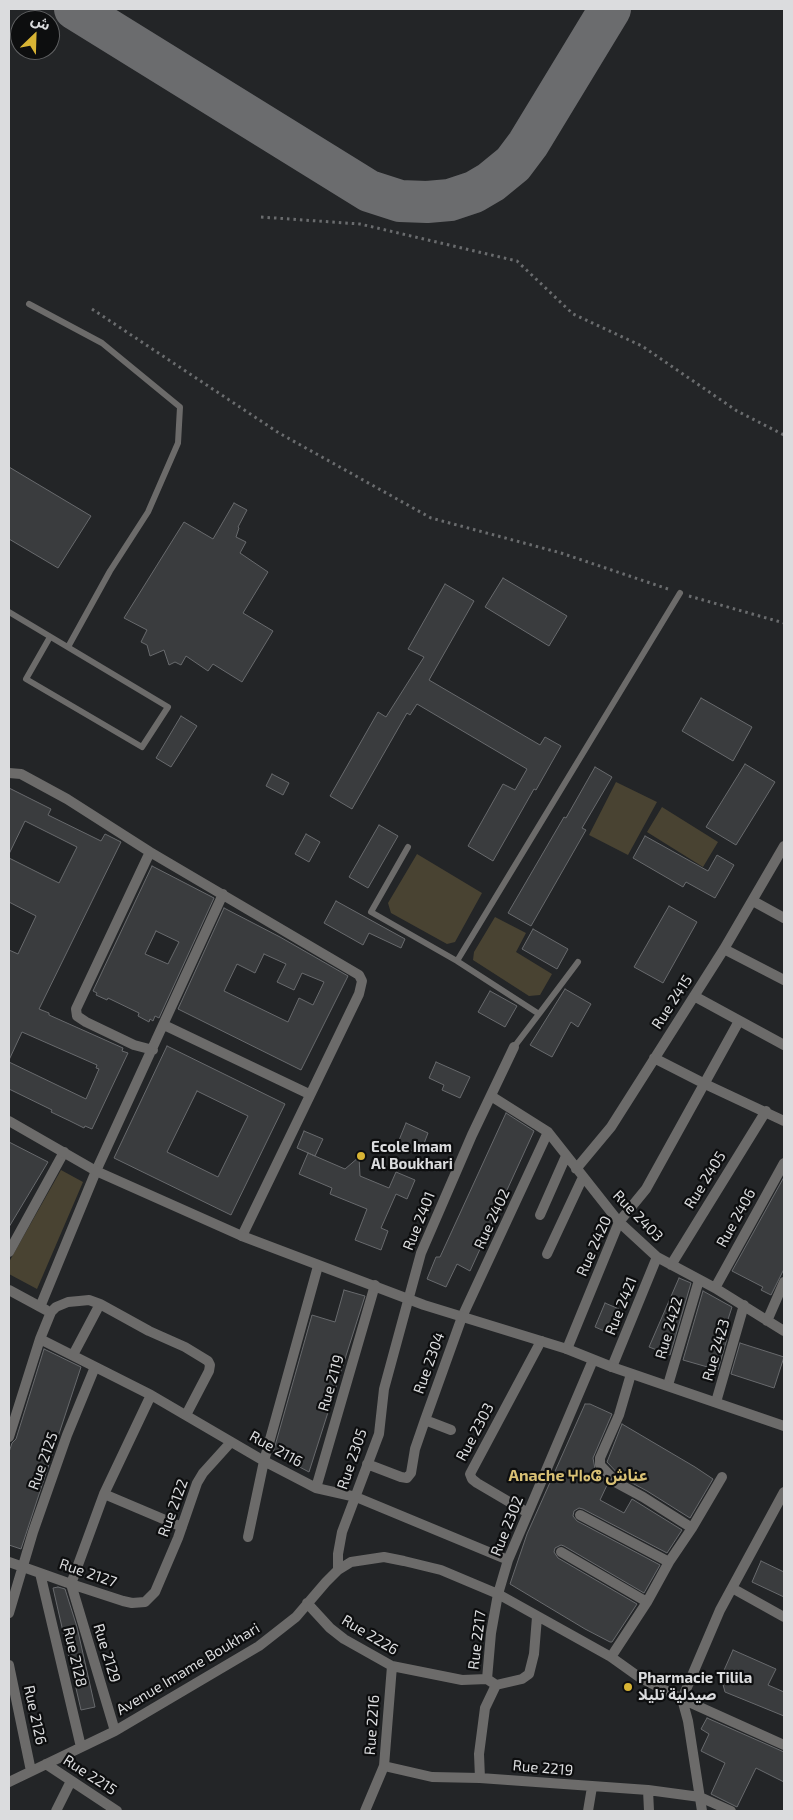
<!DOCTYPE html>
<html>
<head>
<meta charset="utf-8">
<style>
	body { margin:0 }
	#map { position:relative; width:793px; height:1820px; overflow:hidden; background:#232527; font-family:"Exo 2","Noto Sans Arabic",sans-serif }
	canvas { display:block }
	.frame { position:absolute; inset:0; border:10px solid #dbdcde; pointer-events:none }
	.north { position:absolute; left:10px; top:10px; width:50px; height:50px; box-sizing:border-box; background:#0d0e0f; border:1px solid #5f6062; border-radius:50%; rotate:24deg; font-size:14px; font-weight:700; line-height:20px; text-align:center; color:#dbdcde }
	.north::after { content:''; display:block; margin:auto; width:18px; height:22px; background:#d8b434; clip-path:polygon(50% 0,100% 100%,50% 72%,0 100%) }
</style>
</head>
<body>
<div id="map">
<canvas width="793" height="1820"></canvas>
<div class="frame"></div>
<div class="north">ش</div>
</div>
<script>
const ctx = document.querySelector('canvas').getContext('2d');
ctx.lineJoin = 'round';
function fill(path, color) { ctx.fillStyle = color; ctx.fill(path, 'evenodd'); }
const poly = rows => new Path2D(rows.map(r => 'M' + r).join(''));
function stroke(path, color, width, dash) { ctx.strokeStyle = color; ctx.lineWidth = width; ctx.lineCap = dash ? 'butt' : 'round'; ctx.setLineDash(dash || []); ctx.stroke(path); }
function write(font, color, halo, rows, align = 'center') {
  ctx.font = font + ' "Exo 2","Noto Sans Arabic","Noto Sans Tifinagh",sans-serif'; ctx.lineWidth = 4.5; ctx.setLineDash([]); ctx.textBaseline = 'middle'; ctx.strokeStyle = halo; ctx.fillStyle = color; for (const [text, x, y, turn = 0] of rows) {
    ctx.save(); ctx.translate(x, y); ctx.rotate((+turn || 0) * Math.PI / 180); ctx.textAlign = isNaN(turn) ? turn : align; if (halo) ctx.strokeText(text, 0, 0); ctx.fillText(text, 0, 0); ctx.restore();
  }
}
fill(poly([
	[616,782,657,802,628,855,589,835],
	[662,807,718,842,703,867,647,832],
	[417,854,482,893,455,942,447,944,391,913,388,903],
	[495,917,526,933,516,952,552,974,540,995,529,996,473,960,474,952],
	[61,1170,83,1182,37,1289,9,1274,9,1262]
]), '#494332');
stroke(poly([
	[75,9,369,191,400,201,427,202,450,200,474,192,491,182,513,164,528,144,610,9]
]), '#6b6c6e', 42);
const building = poly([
	[9,467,91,516,58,568,9,539,9,467],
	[234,503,247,510,238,527,239,528,236,537,246,542,240,553,268,572,243,613,273,631,242,682,213,664,208,671,186,656,181,665,175,662,169,665,164,650,150,656,147,645,141,642,147,630,124,618,184,522,213,539,234,503],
	[503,578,567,616,549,646,485,607,503,578],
	[445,584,474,601,429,680,540,745,545,737,561,746,536,790,534,789,493,861,468,846,503,784,515,790,527,769,417,704,410,715,407,713,352,809,330,796,378,712,386,717,424,657,408,649,445,584],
	[701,698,752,727,733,761,682,731,701,698],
	[181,716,197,726,171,767,156,758,181,716],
	[745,764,775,782,736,845,706,827,745,764],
	[595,767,612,777,582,828,586,830,531,926,508,913,564,817,566,818,595,767],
	[272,774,289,783,283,795,266,786,272,774],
	[9,788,51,809,48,815,101,841,105,834,121,842,39,1009,49,1013,49,1015,123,1048,122,1051,128,1053,92,1129,85,1126,84,1128,70,1121,51,1112,52,1110,9,1089,9,1062,86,1099,99,1069,96,1068,97,1065,22,1032,9,1060,9,950,18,954,36,916,9,902,9,858,59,883,77,847,25,821,9,854,9,788],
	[379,825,398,836,368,888,349,877,379,825],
	[306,834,320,842,309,862,295,854,306,834],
	[645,836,708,871,717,855,734,865,715,898,686,882,683,887,633,858,645,836],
	[152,866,214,898,159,1018,155,1016,153,1021,150,1019,149,1022,138,1016,139,1013,108,998,107,1000,96,995,97,993,93,991,152,866],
	[156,931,179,942,168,964,145,954,156,931],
	[336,901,405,939,401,948,369,933,363,945,324,923,336,901],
	[669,906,697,922,663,983,634,967,669,906],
	[224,908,280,937,348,976,301,1070,178,1009,224,908],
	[264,954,286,964,277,982,294,990,302,973,324,982,313,1005,299,998,288,1022,224,991,237,964,255,973,264,954],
	[533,929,568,949,557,969,522,949,533,929],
	[565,989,591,1004,578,1027,571,1022,552,1057,530,1045,565,989],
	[490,991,517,1006,505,1027,478,1012,490,991],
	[167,1046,285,1104,231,1215,114,1158,167,1046],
	[197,1091,248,1116,218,1177,167,1152,197,1091],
	[436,1062,470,1077,460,1098,442,1090,444,1085,429,1078,436,1062],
	[506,1113,534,1131,470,1271,457,1264,446,1287,427,1279,436,1257,440,1257,506,1113],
	[406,1123,428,1133,420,1154,397,1145,406,1123],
	[304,1131,323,1139,315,1156,297,1148,304,1131],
	[9,1142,48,1162,9,1227,9,1142],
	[308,1153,345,1169,359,1157,360,1176,389,1188,396,1172,415,1180,407,1199,396,1194,381,1228,388,1231,381,1250,355,1240,367,1209,330,1194,332,1188,299,1174,308,1153],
	[784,1177,784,1269,771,1295,761,1290,763,1287,732,1271,784,1177],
	[679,1278,691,1283,670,1355,649,1347,679,1278],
	[344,1290,365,1296,309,1472,273,1453,312,1315,335,1322,344,1290],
	[703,1291,732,1307,722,1338,727,1339,718,1370,683,1360,703,1291],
	[605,1303,619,1309,609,1333,595,1327,605,1303],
	[740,1343,784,1357,774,1388,731,1374,740,1343],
	[44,1349,81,1367,21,1549,9,1545,9,1452,12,1443,16,1439,44,1349],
	[585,1404,590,1404,612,1414,593,1458,595,1469,608,1483,600,1500,624,1513,632,1499,682,1530,667,1553,583,1509,579,1508,574,1511,573,1516,577,1521,660,1565,644,1593,564,1546,561,1545,555,1548,554,1552,558,1558,637,1604,612,1642,610,1642,585,1629,510,1584,527,1534,585,1404],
	[622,1424,695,1467,713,1479,690,1518,647,1491,621,1477,607,1462,622,1424],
	[761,1561,784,1572,784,1597,752,1582,761,1561],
	[58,1587,65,1589,77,1627,95,1707,81,1710,53,1588,58,1587],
	[733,1650,776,1669,768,1685,784,1692,784,1716,725,1692,721,1677,733,1650],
	[707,1718,784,1752,784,1782,756,1768,737,1807,711,1794,725,1763,701,1751,709,1734,701,1729,707,1718]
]);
fill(building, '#3a3c3e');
stroke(building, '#686a6d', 1);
stroke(poly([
	[261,217,360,224,517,261,573,314,642,346,737,411,784,435],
	[92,309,279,433,431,518,561,553,671,590],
	[689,596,784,623]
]), '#6a6c6e', 3, [2.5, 4]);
stroke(poly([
	[29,304,102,343,180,407,178,443,148,512,110,571,68,647],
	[9,612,168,707,142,747,26,679,50,637],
	[408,847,371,912,457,961,539,1014,578,962],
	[457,961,680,593],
	[514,1047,539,1014]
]), '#6c6b6a', 6);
stroke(poly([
	[9,773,21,774,67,799,150,852,359,975,362,981,359,994,242,1236],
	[150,852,76,1009,77,1016,86,1022,134,1045,153,1050],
	[753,901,784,918],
	[724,949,784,980],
	[694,996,784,1045],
	[164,1025,309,1094],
	[654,1058,705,1084,784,1121],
	[491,1096,548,1132,619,1222,657,1257,715,1288,784,1331],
	[576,1169,611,1127,724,949,784,846],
	[540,1215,566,1156],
	[9,1252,64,1152],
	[547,1254,583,1177],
	[671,1265,766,1111],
	[715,1288,784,1163],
	[9,1290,46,1310],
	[40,1307,96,1171,223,894],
	[767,1321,784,1282],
	[40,1339,151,1395,264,1461,316,1488,356,1497,508,1560],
	[567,1349,619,1222,646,1189,739,1021],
	[73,1355,100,1304],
	[612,1367,657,1257],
	[631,1374,619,1415,600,1458,600,1465,617,1483,643,1497,692,1528],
	[668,1385,699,1280],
	[716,1402,744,1305],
	[425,1420,451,1430],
	[9,1437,40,1339,51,1312,56,1307,68,1302,79,1301,89,1300,100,1304,149,1331,185,1347,208,1361,210,1365,209,1371,186,1415],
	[367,1464,401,1477,407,1478,411,1473,415,1449,425,1420,462,1317,548,1132],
	[316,1488,375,1285],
	[104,1494,182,1527],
	[528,1513,477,1483,472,1479,470,1474,541,1341],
	[580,1515,669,1562],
	[248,1537,264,1461,318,1266],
	[561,1552,647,1602],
	[9,1562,71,1584,123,1601,132,1603,145,1602,155,1592,178,1538,197,1483,203,1473,231,1442],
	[338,1570,338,1554,342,1532,379,1434,384,1389,421,1253,472,1135,514,1047],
	[40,1573,81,1747],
	[732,1588,784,1617],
	[307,1603,330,1628,344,1639,392,1666,462,1680,487,1679],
	[9,1613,33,1532,67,1435,95,1367],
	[611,1657,647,1602,669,1562,692,1528,722,1477],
	[9,1665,31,1771],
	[496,1685,487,1679,491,1633,498,1594,508,1560,593,1360],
	[115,1731,71,1584,104,1494,151,1395],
	[46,1764,117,1811],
	[384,1766,432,1777,480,1778,648,1790,700,1797,731,1811],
	[480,1778,479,1754,485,1708,496,1685,522,1679,529,1674,534,1654,537,1617],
	[9,1782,115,1731,259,1646,296,1617,326,1582,338,1570,351,1562,384,1557,404,1561,441,1570,498,1594,611,1657,639,1677,682,1699,784,1745],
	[648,1790,649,1811],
	[56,1811,71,1781],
	[365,1811,384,1766,392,1666],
	[588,1811,592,1787],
	[702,1811,688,1721,682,1699,720,1610,784,1492]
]), '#6c6b6a', 10);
stroke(poly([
	[9,1121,96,1171,242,1236,424,1305,567,1349,612,1367,784,1426]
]), '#6c6b6a', 10);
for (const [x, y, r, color] of [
	[361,1156,5,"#d8b434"],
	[628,1687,5,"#d8b434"]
]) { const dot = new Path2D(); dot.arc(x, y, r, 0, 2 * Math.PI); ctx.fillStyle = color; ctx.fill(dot); stroke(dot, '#0d0e0f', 2); }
write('15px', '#dbdcde', '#0d0e0f', [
	["Rue 2415",672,1002,-57],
	["Rue 2405",705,1180,-58],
	["Rue 2403",638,1216,46],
	["Rue 2406",736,1218,-61],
	["Rue 2402",492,1219,-65],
	["Rue 2401",419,1221,-68],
	["Rue 2420",594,1246,-66],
	["Rue 2421",621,1306,-68],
	["Rue 2422",669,1328,-74],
	["Rue 2423",716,1350,-74],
	["Rue 2304",429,1363,-70],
	["Rue 2119",331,1383,-74],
	["Rue 2303",475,1432,-62],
	["Rue 2116",276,1449,29],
	["Rue 2305",352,1459,-71],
	["Rue 2125",43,1461,-70],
	["Rue 2122",173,1508,-70],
	["Rue 2302",507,1526,-68],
	["Rue 2127",88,1573,19],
	["Rue 2226",370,1635,31],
	["Rue 2217",477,1640,-83],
	["Rue 2129",107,1653,73],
	["Rue 2128",75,1657,77],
	["Avenue Imame Boukhari",188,1669,-31],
	["Rue 2126",35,1715,78],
	["Rue 2216",372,1725,-86],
	["Rue 2219",543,1768,5],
	["Rue 2215",90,1775,33]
]);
write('bold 15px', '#dbdcde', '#0d0e0f', [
	["Ecole Imam",371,1147],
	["Al Boukhari",371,1164],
	["Pharmacie Tilila",638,1678],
	["صيدلية تليلا",638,1695]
], 'left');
write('bold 16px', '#d9c175', '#0d0e0f', [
	["Anache ⵖⵏⴰⵛ عناش",578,1476]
]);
</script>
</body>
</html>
